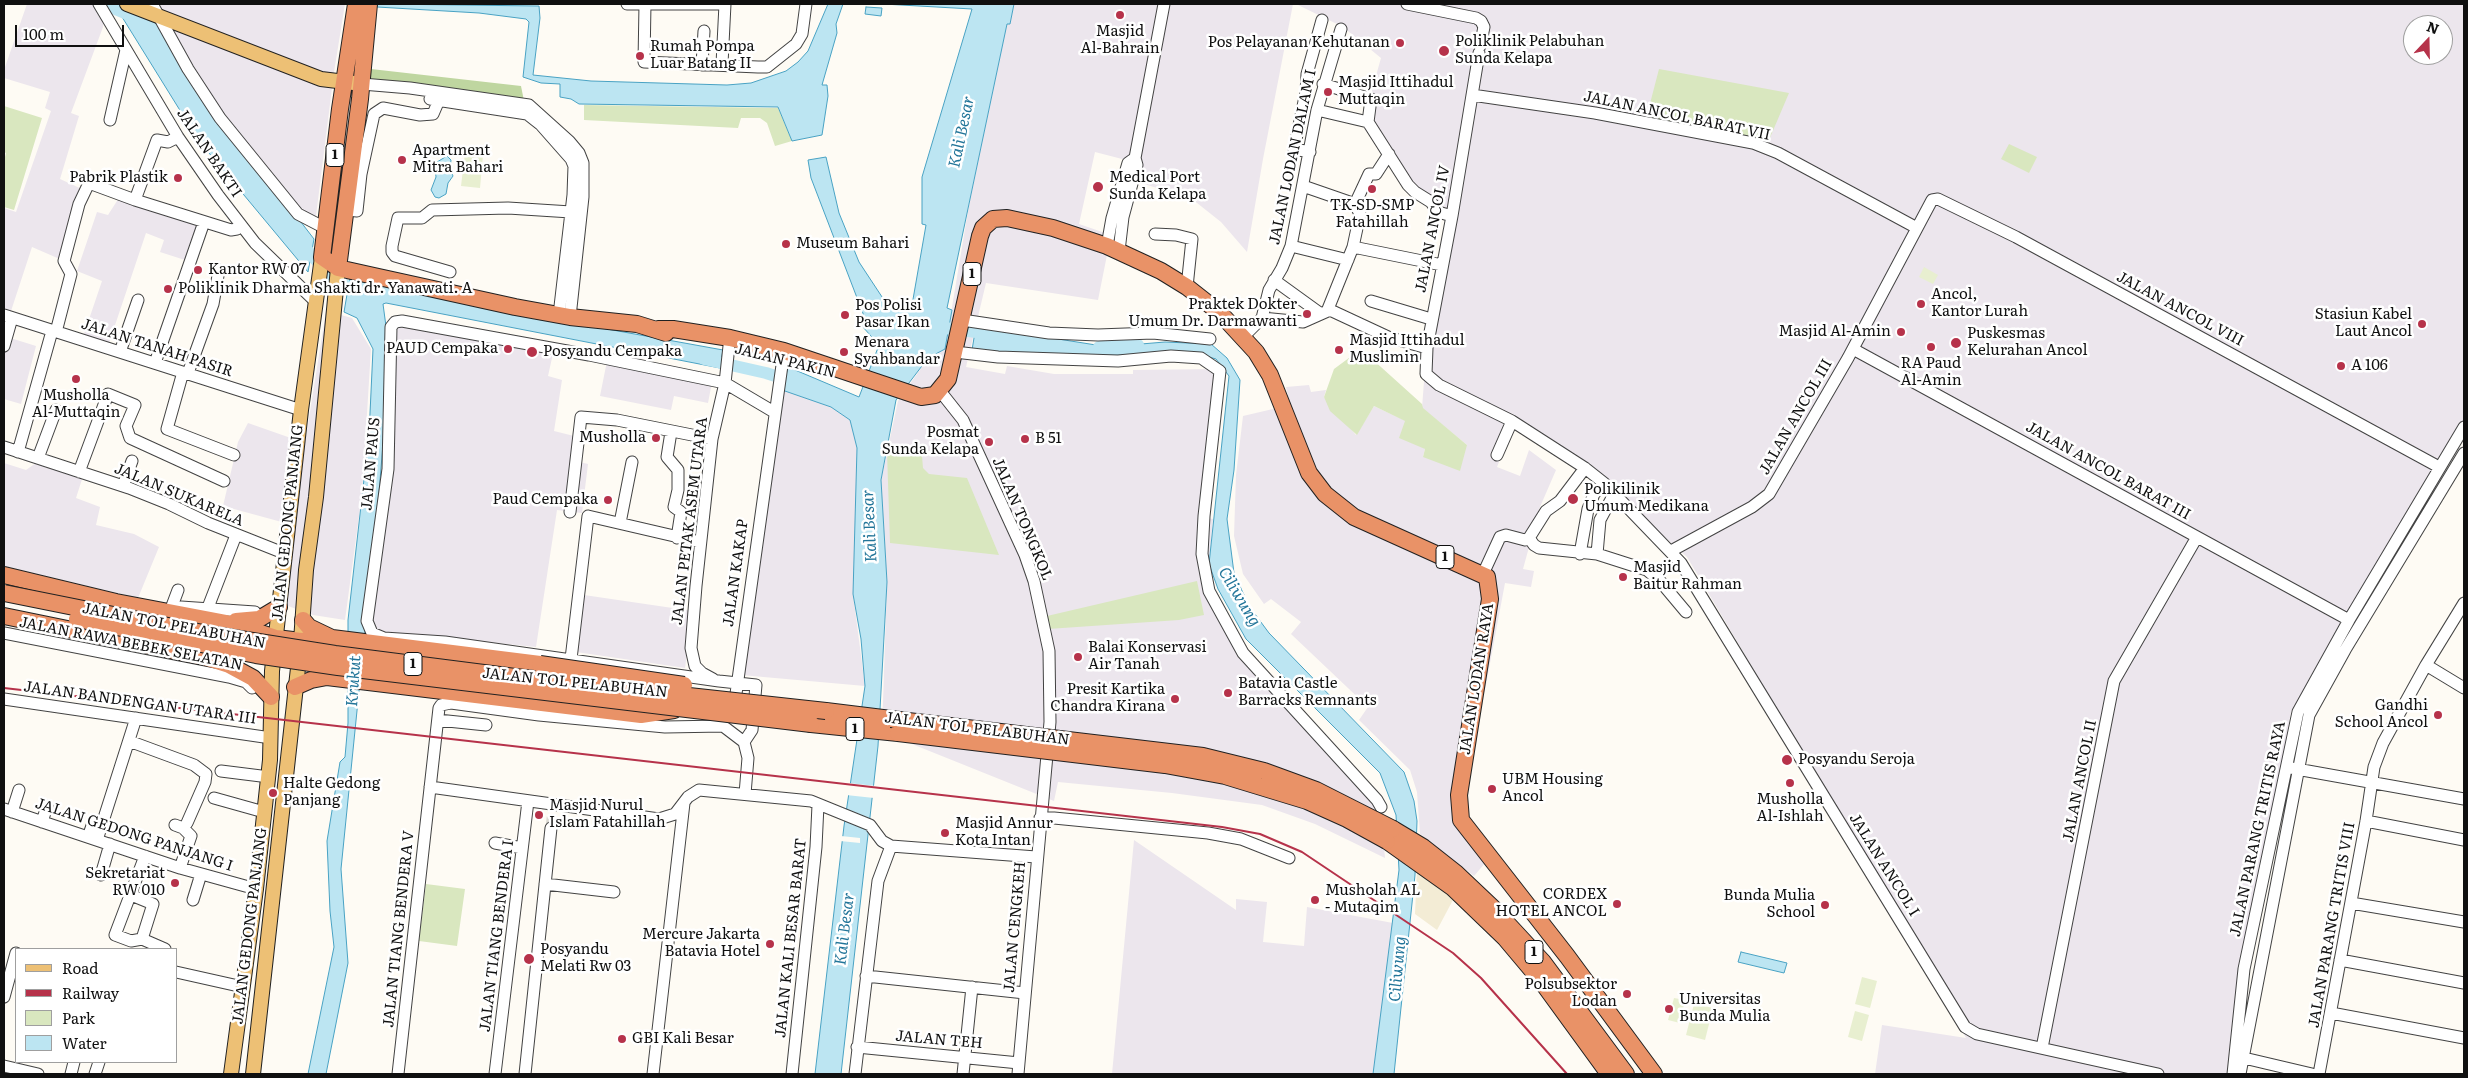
<!DOCTYPE html>
<html>
<head>
<meta charset="utf-8">
<style>
	body { margin:0 }
	#map { position:relative; width:2468px; height:1078px; overflow:hidden; background:#fefbf4; font-family:Literata,serif }
	canvas { display:block }
	.frame { position:absolute; inset:0; border:5px solid #101010; pointer-events:none }
	.legend { position:absolute; left:15px; top:948px; width:162px; height:115px; box-sizing:border-box; background:#fff; border:1px solid #9f9f9f; margin:0; padding:6px 9px; list-style:none; font-size:15px; color:#101010 }
	.legend li { display:flex; align-items:center; gap:10px; height:25px }
	.legend b { width:25px; border:1px solid #9f9f9f }
	.north { position:absolute; left:2403px; top:15px; width:50px; height:50px; box-sizing:border-box; background:#fff; border:1px solid #9f9f9f; border-radius:50%; rotate:21deg; font-size:14px; font-weight:700; line-height:20px; text-align:center; color:#101010 }
	.north::after { content:''; display:block; margin:auto; width:18px; height:22px; background:#b6324a; clip-path:polygon(50% 0,100% 100%,50% 72%,0 100%) }
	.scale { position:absolute; left:15px; top:25px; width:109px; height:22px; box-sizing:border-box; border:2px solid #101010; border-top:0; padding-left:6px; font-size:15px; line-height:18px; white-space:nowrap; color:#101010; -webkit-text-stroke:4px #fff; paint-order:stroke }
</style>
</head>
<body>
<div id="map">
<canvas width="2468" height="1078"></canvas>
<div class="frame"></div>
<ul class="legend">
<li><b style="height:6px;background:#edc075"></b>Road</li>
<li><b style="height:6px;background:#b6324a"></b>Railway</li>
<li><b style="height:14px;background:#d9e7bf"></b>Park</li>
<li><b style="height:14px;background:#bce5f2"></b>Water</li>
</ul>
<div class="north">N</div>
<div class="scale">100 m</div>
</div>
<script>
const ctx = document.querySelector('canvas').getContext('2d');
ctx.lineJoin = 'round';
function fill(path, color) { ctx.fillStyle = color; ctx.fill(path, 'evenodd'); }
const poly = rows => new Path2D(rows.map(r => 'M' + r).join(''));
function stroke(path, color, width, dash) { ctx.strokeStyle = color; ctx.lineWidth = width; ctx.lineCap = dash ? 'butt' : 'round'; ctx.setLineDash(dash || []); ctx.stroke(path); }
function write(font, color, halo, rows, align = 'center') {
  ctx.font = font + ' Literata,serif'; ctx.lineWidth = 5; ctx.setLineDash([]); ctx.textBaseline = 'middle'; ctx.strokeStyle = halo; ctx.fillStyle = color; for (const [text, x, y, turn = 0] of rows) {
    ctx.save(); ctx.translate(x, y); ctx.rotate((+turn || 0) * Math.PI / 180); ctx.textAlign = isNaN(turn) ? turn : align; if (halo) ctx.strokeText(text, 0, 0); ctx.fillText(text, 0, 0); ctx.restore();
  }
}
fill(poly([
	[27,4,107,4,103,27,71,113,79,116,60,179,84,190,62,260,32,247,11,311,4,309,4,208,16,212,51,111,45,108,50,92,4,78,4,70],
	[149,4,345,4,334,72,315,224,220,120],
	[1014,4,1293,4,1263,159,1247,252,1221,222,1192,199,1122,177,1126,160,1095,152,1079,224,1111,235,1098,300,986,283,966,367,1005,374,1007,366,1054,374,1133,374,1133,370,1217,369,1202,517,1213,519,1209,564,1213,575,1205,577,1239,650,1381,811,1385,858,1315,824,1262,805,1172,793,1058,782,1054,801,882,732,887,582,881,480,898,401,928,358,945,349,969,205,1007,24,1010,24],
	[1296,4,2464,4,2464,434,2419,516,2291,712,2227,1074,1875,1074,1882,1025,1966,1038,1865,858,1687,557,1568,451,1514,425,1497,467,1520,476,1529,450,1556,470,1540,507,1523,569,1534,571,1531,587,1505,583,1485,690,1460,750,1452,812,1486,862,1474,876,1420,834,1417,792,1410,770,1359,720,1368,707,1291,634,1301,622,1271,599,1264,604,1243,574,1234,536,1236,475,1243,416,1290,405,1286,387,1309,385,1311,392,1326,390,1324,397,1356,435,1374,406,1406,421,1425,449,1423,457,1467,445,1422,408,1425,368,1454,211,1406,192,1362,125,1381,58,1343,27],
	[2413,25,2443,25,2443,55,2413,55],
	[124,190,203,217,188,261,160,252,164,240,146,233,108,346,83,337,102,281,77,271,97,212,108,215],
	[326,311,352,318,371,349,362,494,345,620,313,615,277,602,289,524,223,506,238,442,248,423,305,443],
	[398,322,554,349,548,376,562,380,554,431,574,436,571,460,588,464,582,513,557,510,536,647,366,630],
	[4,336,36,346,21,404,4,399],
	[608,356,713,377,708,403,674,396,671,410,600,396],
	[782,390,831,407,850,420,857,448,853,594,865,686,741,675],
	[43,458,84,473,76,498,100,507,96,525,134,534,159,547,138,598,4,566,4,463,26,470],
	[584,595,693,611,685,668,576,652],
	[1134,840,1236,910,1236,899,1267,902,1263,942,1304,946,1307,907,1393,923,1373,1074,1112,1074]
]), '#ece6ed');
fill(poly([
	[1417,870,1454,898,1437,930,1415,914]
]), '#f3ecd5');
fill(poly([
	[1659,69,1789,93,1769,140,1646,119],
	[584,105,778,108,792,141,775,146,767,123,760,118,741,118,738,128,584,120],
	[4,106,42,118,14,210,4,207,4,161,6,153,4,152],
	[2009,144,2037,157,2029,173,2001,159],
	[1361,349,1422,404,1423,408,1467,445,1460,471,1423,457,1425,449,1399,438,1405,421,1374,406,1357,435,1330,411,1324,397,1334,369],
	[891,447,908,449,922,456,923,468,929,474,967,478,999,555,890,543,887,452],
	[1197,581,1204,615,1179,620,1048,629,1047,616],
	[426,884,465,889,457,946,419,941]
]), '#d9e7bf');
fill(poly([
	[371,69,521,86,524,101,368,87]
]), '#bfd6a0');
fill(poly([
	[465,153,483,155,480,188,461,186],
	[1924,267,1938,275,1933,284,1919,277],
	[1862,977,1877,981,1870,1008,1855,1004],
	[1674,998,1685,1000,1680,1023,1668,1020],
	[1694,1004,1713,1008,1705,1040,1686,1035],
	[1855,1011,1869,1015,1862,1041,1848,1037]
]), '#e8efd0');
const water = poly([
	[114,4,155,19,284,200,314,239,308,272,199,141,114,4],
	[378,4,539,6,540,18,533,75,591,81,727,85,751,83,786,71,798,62,808,51,828,4,843,4,836,24,837,33,822,85,827,85,828,96,822,135,792,141,778,107,579,104,571,99,560,97,560,84,541,83,523,77,529,22,526,19,479,13,377,7,378,4],
	[883,4,1014,4,1010,24,1007,24,947,308,952,310,945,349,928,358,896,400,881,480,887,582,878,746,841,1074,815,1074,844,826,865,686,861,639,853,594,857,448,850,420,831,407,782,390,788,367,859,397,879,345,862,326,864,316,811,178,808,160,826,157,839,213,859,262,888,306,897,310,912,305,926,225,922,224,922,177,972,9,883,4],
	[866,7,882,8,881,16,865,14,866,7],
	[447,156,451,160,450,169,453,176,448,183,446,194,439,198,435,197,431,190,436,177,435,167,437,162,447,156],
	[350,277,513,312,723,350,720,368,386,303,383,304,390,356,379,493,341,869,348,963,326,1074,308,1074,334,947,330,911,327,841,340,762,345,757,348,723,348,620,369,435,373,349,357,318,344,312,350,277],
	[976,326,1096,345,1117,346,1165,342,1211,344,1227,358,1240,380,1234,470,1227,519,1234,573,1249,606,1269,633,1404,772,1414,801,1417,821,1415,875,1394,1074,1373,1074,1399,870,1396,815,1380,773,1246,639,1218,589,1209,564,1229,376,1216,359,1199,354,1070,356,972,350,976,326],
	[1741,952,1787,963,1784,973,1738,962,1741,952]
]);
fill(water, '#bce5f2');
stroke(water, '#49a2c3', 1);
fill(poly([
	[848,783,876,786,874,798,846,795],
	[841,836,860,838,860,843,840,841]
]), '#fefbf4');
stroke(poly([
	[103,4,132,16],
	[300,242,331,277,355,291,363,292],
	[937,327,992,334],
	[1099,347,1138,345],
	[704,359,766,373,791,381]
]), '#bce5f2', 12);
stroke(poly([
	[551,828,553,810]
]), '#dad8d2', 11, [11, 5.5]);
const minor = poly([
	[99,4,178,137,218,195,255,243,316,302],
	[152,4,188,69,220,118,298,214,325,228],
	[627,4,725,4],
	[645,4,644,62,758,67,767,67,796,44,802,34,806,4],
	[1407,4,1476,18,1481,21,1484,27,1480,46],
	[1479,53,1452,216,1427,348,1426,374,1439,385,1512,421,1585,468,1604,483,1681,563,1965,1027,1977,1034,2158,1074],
	[722,64,725,4],
	[702,65,704,31],
	[362,84,410,88,529,105,569,141,579,153,583,163,583,197,570,317],
	[1323,84,1371,99,1368,122,1408,185,1415,192,1431,202,1438,212,1452,216],
	[1472,95,1595,113,1753,143,1778,153,1917,228],
	[430,99,527,114,541,125,571,159,574,166,573,195,559,315],
	[1317,110,1368,122],
	[110,120,126,50],
	[1310,152,1294,149,1306,92,1307,74,1322,20],
	[1303,186,1355,204],
	[135,200,157,140,168,142,178,137],
	[1355,204,1369,174,1376,174,1389,154],
	[347,210,357,211,361,174,374,114,383,108,420,115,433,114,439,100],
	[1155,234,1176,235,1192,239,1187,287],
	[1107,246,1112,218,1128,163,1135,158],
	[1291,246,1348,260],
	[1353,247,1442,265],
	[1119,251,1123,217,1137,165,1135,158,1164,4],
	[450,272,395,256,392,252,392,246,398,218,422,218,432,210,508,208,571,212],
	[1274,280,1321,314],
	[1371,301,1431,319],
	[1328,309,1353,247,1360,214,1355,204],
	[4,315,301,410],
	[1262,318,1303,322,1330,310,1388,337,1427,348],
	[962,320,1049,333,1098,335,1153,333,1210,339],
	[56,332,71,274,64,261,79,204,89,183,135,200,231,230,237,229,241,225],
	[1244,336,1262,318,1269,290,1282,268,1291,246,1317,110,1341,29],
	[4,346,12,318],
	[1853,349,2349,620],
	[120,352,138,300],
	[955,352,998,357,1118,361,1171,356,1201,358,1220,371,1204,516,1202,554,1209,591,1243,653,1377,800,1381,807],
	[155,363,204,222],
	[183,372,167,429,234,455],
	[188,373,213,304,219,270],
	[940,391,963,420,1025,555,1034,581,1049,651,1050,722,1018,1074],
	[671,432,667,457,678,470,678,490,674,507,681,512,677,538],
	[4,447,129,488,169,504,208,523,286,554],
	[18,452,52,331],
	[1497,455,1512,421],
	[38,458,56,410],
	[79,472,108,394,135,405,126,426,130,438,224,481],
	[123,486,132,461],
	[570,512,581,417,617,420,712,439],
	[620,523,632,462],
	[1529,538,1534,545,1539,548,1597,554,1647,570,1660,581,1686,612],
	[1671,551,1752,507,1769,494,1848,358,1932,200,1938,199,2016,237,2439,467],
	[1580,554,1588,509,1594,494,1604,483],
	[1597,554,1600,520,1614,494],
	[1483,574,1500,537,1506,535,1525,540,1529,538,1546,511,1560,501,1585,468],
	[172,606,178,590],
	[181,607,255,612],
	[207,610,236,535],
	[4,633,229,677,246,682,252,688],
	[571,659,588,516,700,542],
	[2426,665,2464,688],
	[713,679,702,673,695,666,691,648,696,586,712,439,725,383,729,346],
	[4,699,271,738],
	[734,708,784,351],
	[438,720,486,725],
	[129,741,194,765,206,774,205,782,187,823],
	[744,742,752,730,756,685,719,681,445,642,384,638,372,633,367,621,388,469,391,327,395,322,402,321,589,355,725,383,774,412],
	[2291,768,2464,799],
	[221,771,269,777],
	[430,787,659,819,675,814,688,797,699,790,811,801,870,825,882,841,891,846,1036,857],
	[214,798,264,812],
	[4,809,180,868,256,889],
	[12,812,19,790],
	[1040,818,1054,818,1208,833,1241,839,1289,858],
	[2366,821,2464,840],
	[42,822,47,806],
	[175,825,183,828,191,836,180,868],
	[88,837,93,823],
	[97,840,136,718],
	[495,843,522,848],
	[101,875,110,844],
	[545,884,614,892],
	[131,895,153,904,142,939,165,949],
	[193,900,201,874],
	[2351,903,2464,922],
	[142,939,131,941,115,935,145,856],
	[2340,960,2464,983],
	[176,972,243,987],
	[866,976,1025,993],
	[4,997,16,953],
	[2331,1013,2464,1038],
	[857,1047,1019,1063],
	[2042,1048,2114,681,2197,537],
	[2244,1058,2312,1074],
	[4,1066,38,1074],
	[71,1074,74,1062],
	[95,1074,99,1062],
	[398,1074,439,708,441,705,451,703,539,715,665,727,723,726,744,742,748,758,745,794],
	[495,1074,528,801],
	[525,1074,551,828],
	[653,1074,684,803],
	[792,1074,816,847,818,805],
	[855,1074,878,881,891,846],
	[963,1074,972,987],
	[2233,1074,2244,969,2298,712,2349,620,2464,427],
	[2240,1074,2309,715,2345,650,2464,453],
	[2319,1074,2366,821,2374,767,2383,743,2426,665,2464,603]
]);
const major = poly([
	[127,4,321,79,362,84],
	[231,1074,256,889,270,760,272,671,301,410,322,257],
	[253,1074,301,641,306,570,316,497,338,268]
]);
const highway = poly([
	[356,4,340,109,322,257,338,268,374,276,515,307,570,317,637,324,666,333],
	[338,268,360,99,369,4],
	[658,329,673,329,730,338,784,351,921,397,935,395,948,379,980,236,983,228,993,219,1007,218,1053,228,1107,246,1161,271,1187,287,1220,313,1256,352,1270,375,1309,473,1325,494,1354,517,1487,577,1490,599,1459,795,1461,820,1567,956,1654,1074],
	[4,575,116,602,237,625,276,638,301,641,332,638],
	[4,616,204,657,229,665,253,678,271,697],
	[303,620,309,627,332,638,540,664],
	[236,621,259,619,279,607],
	[295,687,311,680,327,677,641,715,674,710],
	[826,711,891,719],
	[811,724,898,733],
	[1393,829,1423,847,1456,873,1493,908,1543,962,1626,1074],
	[1387,841,1453,888,1505,938,1542,982,1609,1074]
]);
stroke(minor, '#434343', 13);
stroke(major, '#212121', 16);
stroke(highway, '#212121', 18);
stroke(minor, '#fff', 11);
stroke(major, '#edc075', 14);
stroke(highway, '#e99267', 16);
stroke(poly([
	[4,688,1222,827,1260,834,1302,852,1453,953,1481,978,1567,1074]
]), '#b6324a', 2);
const highwayBridge = poly([
	[4,593,208,634,335,654,515,677,826,711],
	[77,619,256,655,338,667,811,724],
	[540,664,684,685],
	[891,719,1203,756,1264,771,1316,790,1393,829],
	[898,733,1165,765,1225,776,1307,801,1347,819,1387,841]
]);
stroke(highwayBridge, '#212121', 18, []);
stroke(highwayBridge, '#e99267', 16);
for (const [x, y, r, color] of [
	[1120,15,5,"#b6324a"],
	[1400,43,5,"#b6324a"],
	[1444,51,6,"#b6324a"],
	[640,56,5,"#b6324a"],
	[1328,92,5,"#b6324a"],
	[402,160,5,"#b6324a"],
	[178,178,5,"#b6324a"],
	[1098,187,6,"#b6324a"],
	[1372,189,5,"#b6324a"],
	[786,244,5,"#b6324a"],
	[198,270,5,"#b6324a"],
	[168,289,5,"#b6324a"],
	[1921,304,5,"#b6324a"],
	[1307,314,5,"#b6324a"],
	[845,315,5,"#b6324a"],
	[2422,324,5,"#b6324a"],
	[1901,332,5,"#b6324a"],
	[1956,343,6,"#b6324a"],
	[1931,347,5,"#b6324a"],
	[508,349,5,"#b6324a"],
	[1339,350,5,"#b6324a"],
	[532,352,6,"#b6324a"],
	[844,352,5,"#b6324a"],
	[2341,366,5,"#b6324a"],
	[76,379,5,"#b6324a"],
	[656,438,5,"#b6324a"],
	[1025,439,5,"#b6324a"],
	[989,442,5,"#b6324a"],
	[1573,499,6,"#b6324a"],
	[608,500,5,"#b6324a"],
	[1623,577,5,"#b6324a"],
	[1078,657,5,"#b6324a"],
	[1228,693,5,"#b6324a"],
	[1175,699,5,"#b6324a"],
	[2438,715,5,"#b6324a"],
	[1787,760,6,"#b6324a"],
	[1790,783,5,"#b6324a"],
	[1492,789,5,"#b6324a"],
	[273,793,5,"#b6324a"],
	[539,815,5,"#b6324a"],
	[945,833,5,"#b6324a"],
	[175,883,5,"#b6324a"],
	[1315,900,5,"#b6324a"],
	[1617,904,5,"#b6324a"],
	[1825,905,5,"#b6324a"],
	[770,944,5,"#b6324a"],
	[529,959,6,"#b6324a"],
	[1627,994,5,"#b6324a"],
	[1669,1009,5,"#b6324a"],
	[622,1039,5,"#b6324a"]
]) { const dot = new Path2D(); dot.arc(x, y, r, 0, 2 * Math.PI); ctx.fillStyle = color; ctx.fill(dot); stroke(dot, '#fff', 2); }
for (const [x, y, w] of [
	[335,155,18],
	[972,274,18],
	[1445,557,18],
	[413,664,18],
	[855,729,18],
	[1534,952,18]
]) { const box = new Path2D(); box.roundRect(x - w / 2, y - 11.5, w, 23, 4); ctx.fillStyle = '#fff'; ctx.fill(box); stroke(box, '#101010', 1); }
write('bold 14px', '#101010', null, [
	["1",335,155],
	["1",972,274],
	["1",1445,557],
	["1",413,664],
	["1",855,729],
	["1",1534,952]
]);
write('15px', '#101010', '#fff', [
	["Masjid",1120,32,"center"],
	["Al-Bahrain",1120,49,"center"],
	["Poliklinik Pelabuhan",1455,42],
	["Sunda Kelapa",1455,59],
	["Pos Pelayanan Kehutanan",1390,43,"right"],
	["Rumah Pompa",650,47],
	["Luar Batang II",650,64],
	["Masjid Ittihadul",1338,83],
	["Muttaqin",1338,100],
	["Apartment",412,151],
	["Mitra Bahari",412,168],
	["Pabrik Plastik",168,178,"right"],
	["Medical Port",1109,178],
	["Sunda Kelapa",1109,195],
	["TK-SD-SMP",1372,206,"center"],
	["Fatahillah",1372,223,"center"],
	["Museum Bahari",796,244],
	["Kantor RW 07",208,270],
	["Poliklinik Dharma Shakti dr. Yanawati. A",178,289],
	["Ancol,",1931,295],
	["Kantor Lurah",1931,312],
	["Praktek Dokter",1297,305,"right"],
	["Umum Dr. Darmawanti",1297,322,"right"],
	["Pos Polisi",855,306],
	["Pasar Ikan",855,323],
	["Stasiun Kabel",2412,315,"right"],
	["Laut Ancol",2412,332,"right"],
	["Masjid Al-Amin",1891,332,"right"],
	["Puskesmas",1967,334],
	["Kelurahan Ancol",1967,351],
	["Masjid Ittihadul",1349,341],
	["Muslimin",1349,358],
	["Menara",854,343],
	["Syahbandar",854,360],
	["PAUD Cempaka",498,349,"right"],
	["Posyandu Cempaka",543,352],
	["RA Paud",1931,364,"center"],
	["Al-Amin",1931,381,"center"],
	["A 106",2351,366],
	["Musholla",76,396,"center"],
	["Al-Muttaqin",76,413,"center"],
	["Posmat",979,433,"right"],
	["Sunda Kelapa",979,450,"right"],
	["Musholla",646,438,"right"],
	["B 51",1035,439],
	["Polikilinik",1584,490],
	["Umum Medikana",1584,507],
	["Paud Cempaka",598,500,"right"],
	["Masjid",1633,568],
	["Baitur Rahman",1633,585],
	["Balai Konservasi",1088,648],
	["Air Tanah",1088,665],
	["Batavia Castle",1238,684],
	["Barracks Remnants",1238,701],
	["Presit Kartika",1165,690,"right"],
	["Chandra Kirana",1165,707,"right"],
	["Gandhi",2428,706,"right"],
	["School Ancol",2428,723,"right"],
	["Posyandu Seroja",1798,760],
	["UBM Housing",1502,780],
	["Ancol",1502,797],
	["Halte Gedong",283,784],
	["Panjang",283,801],
	["Musholla",1790,800,"center"],
	["Al-Ishlah",1790,817,"center"],
	["Masjid Nurul",549,806],
	["Islam Fatahillah",549,823],
	["Masjid Annur",955,824],
	["Kota Intan",955,841],
	["Sekretariat",165,874,"right"],
	["RW 010",165,891,"right"],
	["Musholah AL",1325,891],
	["- Mutaqim",1325,908],
	["CORDEX",1607,895,"right"],
	["HOTEL ANCOL",1607,912,"right"],
	["Bunda Mulia",1815,896,"right"],
	["School",1815,913,"right"],
	["Mercure Jakarta",760,935,"right"],
	["Batavia Hotel",760,952,"right"],
	["Posyandu",540,950],
	["Melati Rw 03",540,967],
	["Polsubsektor",1617,985,"right"],
	["Lodan",1617,1002,"right"],
	["Universitas",1679,1000],
	["Bunda Mulia",1679,1017],
	["GBI Kali Besar",632,1039]
], 'left');
write('15px', '#101010', '#fff', [
	["JALAN ANCOL BARAT VII",1677,116,12],
	["JALAN BAKTI",209,153,56],
	["JALAN LODAN DALAM I",1293,157,-78],
	["JALAN ANCOL IV",1433,229,-79],
	["JALAN ANCOL VIII",2180,309,28],
	["JALAN TANAH PASIR",157,348,18],
	["JALAN PAKIN",785,361,14],
	["JALAN ANCOL III",1796,417,-60],
	["JALAN PAUS",371,464,-85],
	["JALAN ANCOL BARAT III",2108,471,29],
	["JALAN SUKARELA",179,495,23],
	["JALAN TONGKOL",1022,519,67],
	["JALAN PETAK ASEM UTARA",690,521,-83],
	["JALAN GEDONG PANJANG",288,523,-84],
	["JALAN KAKAP",736,573,-82],
	["JALAN TOL PELABUHAN",174,626,11],
	["JALAN RAWA BEBEK SELATAN",131,644,11],
	["JALAN LODAN RAYA",1477,679,-81],
	["JALAN TOL PELABUHAN",575,683,6],
	["JALAN BANDENGAN UTARA III",140,703,8],
	["JALAN TOL PELABUHAN",977,729,7],
	["JALAN ANCOL II",2080,781,-79],
	["JALAN PARANG TRITIS RAYA",2258,829,-78],
	["JALAN GEDONG PANJANG I",134,835,18],
	["JALAN ANCOL I",1884,865,58],
	["JALAN PARANG TRITIS VIII",2332,925,-80],
	["JALAN GEDONG PANJANG",250,926,-83],
	["JALAN CENGKEH",1015,927,-85],
	["JALAN TIANG BENDERA V",399,929,-84],
	["JALAN TIANG BENDERA I",497,936,-83],
	["JALAN KALI BESAR BARAT",791,938,-84],
	["JALAN TEH",939,1040,5]
]);
write('italic 16px', '#227599', '#fff', [
	["Kali Besar",962,132,-78],
	["Kali Besar",870,526,-93],
	["Ciliwung",1239,597,59],
	["Krukut",354,681,-86],
	["Kali Besar",845,929,-83],
	["Ciliwung",1398,969,-85]
]);
</script>
</body>
</html>
